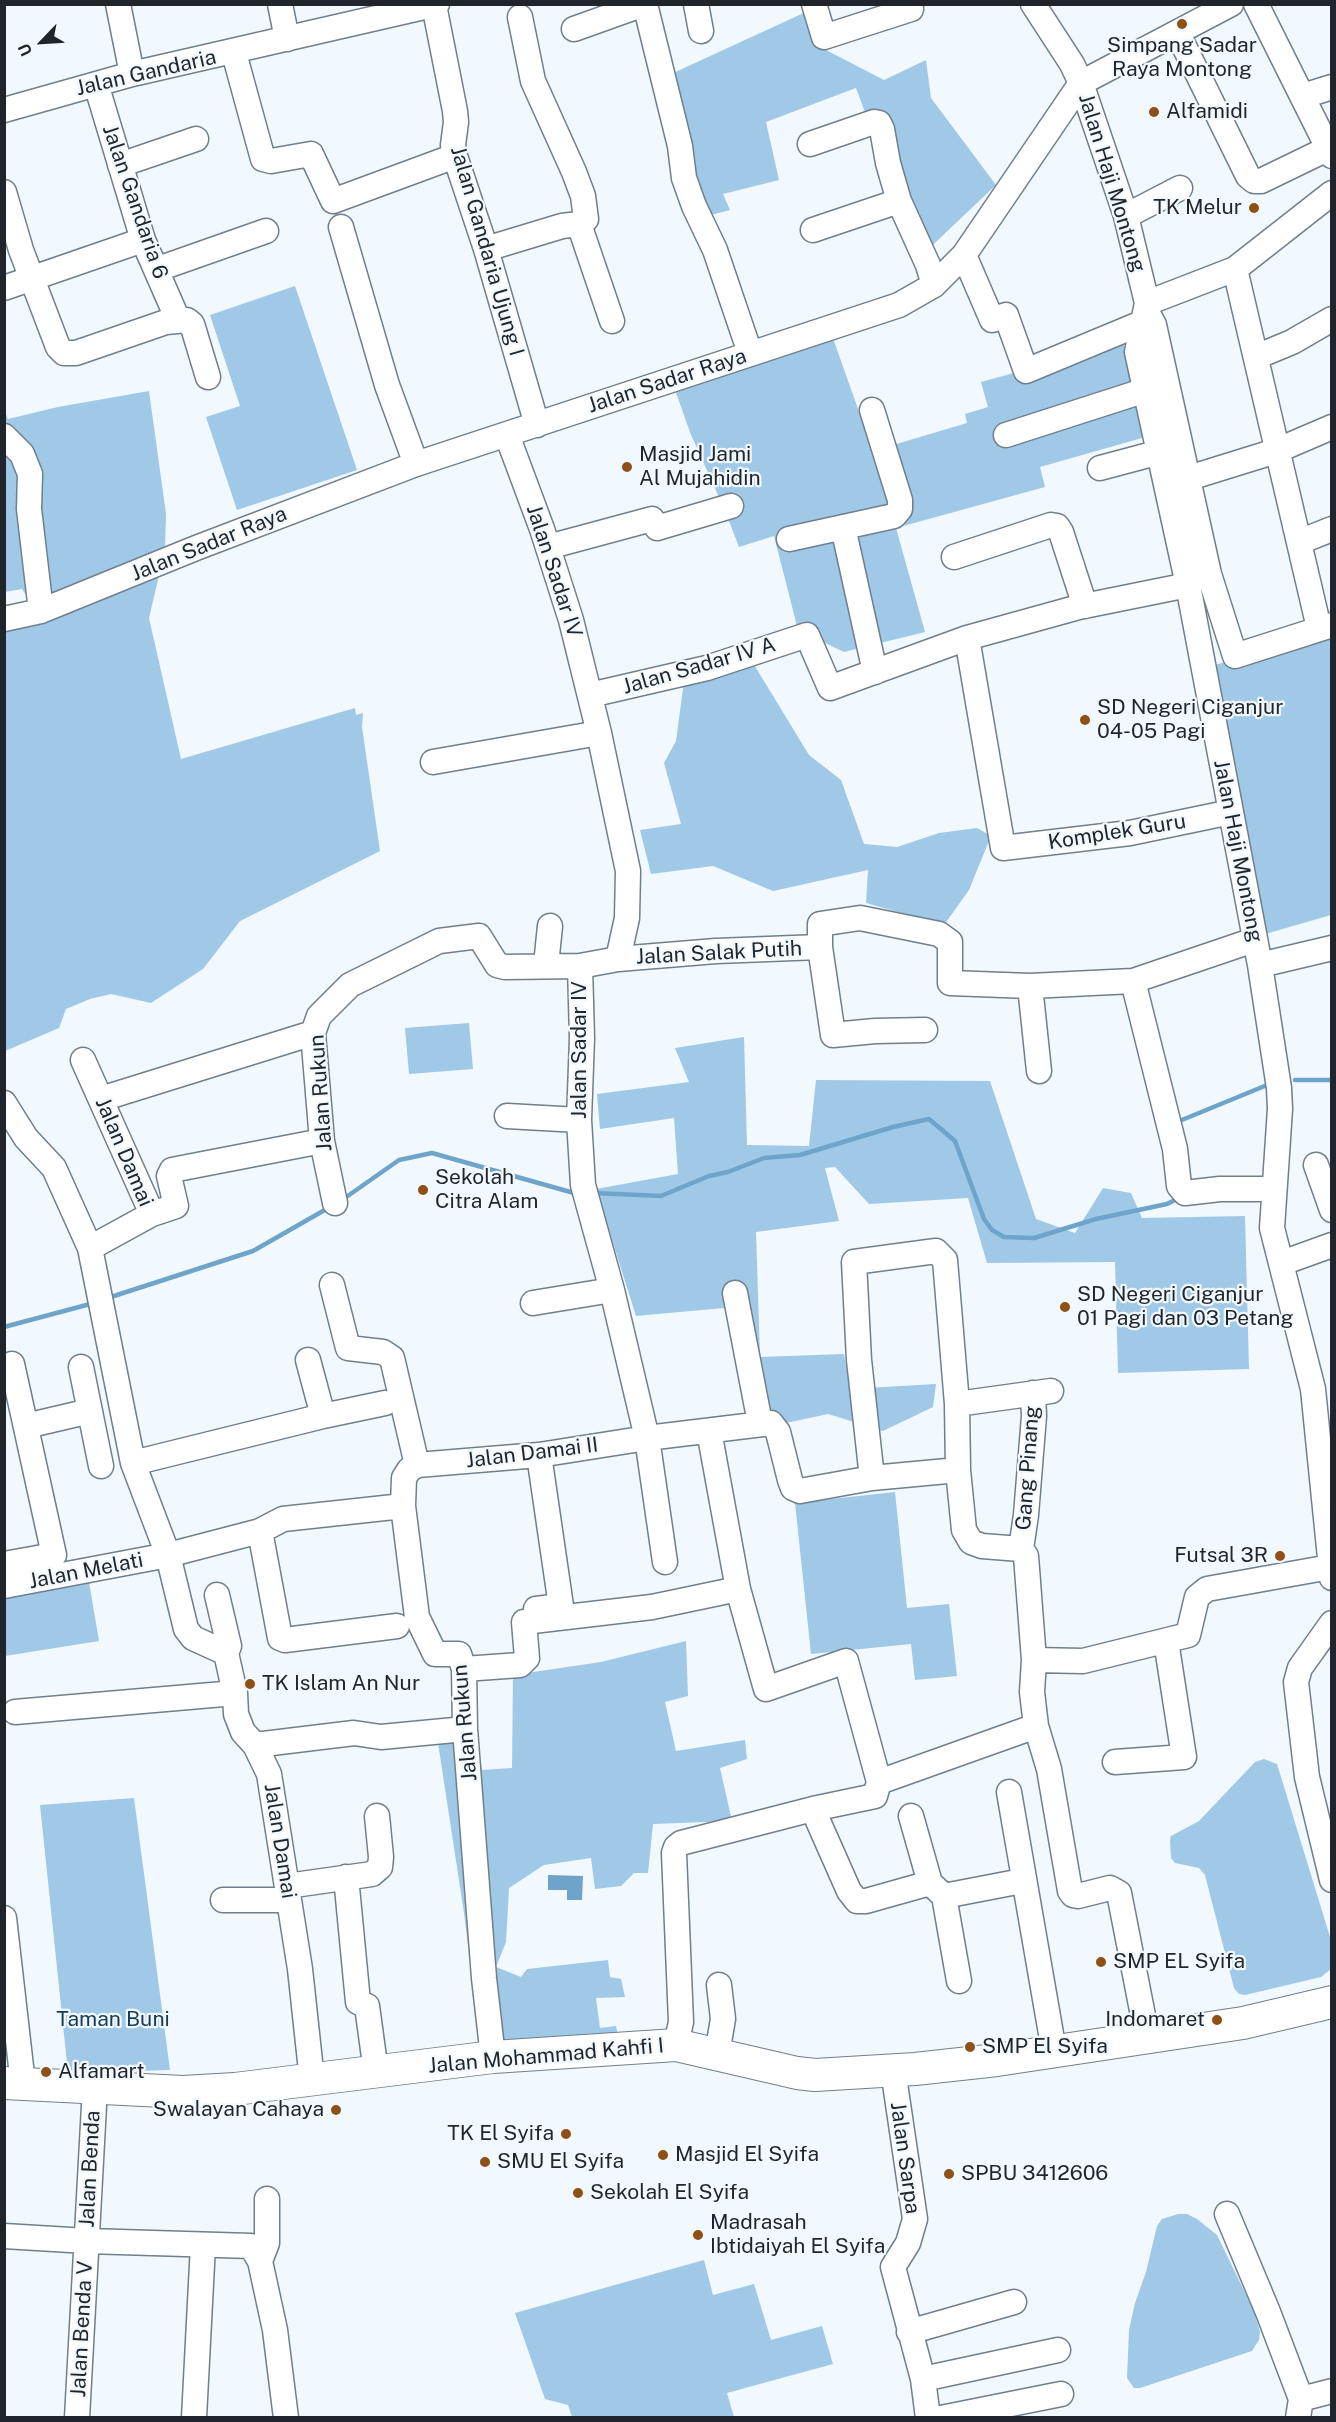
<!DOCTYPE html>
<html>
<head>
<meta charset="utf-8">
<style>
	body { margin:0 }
	#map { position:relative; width:1336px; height:2422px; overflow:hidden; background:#f1f8fe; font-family:"Public Sans",sans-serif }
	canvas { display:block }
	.frame { position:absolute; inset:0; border:6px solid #1f252a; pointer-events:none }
	.north { position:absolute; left:12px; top:12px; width:60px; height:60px; -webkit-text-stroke:4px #f1f8fe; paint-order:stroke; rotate:245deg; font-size:16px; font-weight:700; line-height:24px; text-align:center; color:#1f252a }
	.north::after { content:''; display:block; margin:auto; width:21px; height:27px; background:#1f252a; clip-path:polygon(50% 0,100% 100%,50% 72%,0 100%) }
</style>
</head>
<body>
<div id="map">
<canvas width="1336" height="2422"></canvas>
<div class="frame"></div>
<div class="north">U</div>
</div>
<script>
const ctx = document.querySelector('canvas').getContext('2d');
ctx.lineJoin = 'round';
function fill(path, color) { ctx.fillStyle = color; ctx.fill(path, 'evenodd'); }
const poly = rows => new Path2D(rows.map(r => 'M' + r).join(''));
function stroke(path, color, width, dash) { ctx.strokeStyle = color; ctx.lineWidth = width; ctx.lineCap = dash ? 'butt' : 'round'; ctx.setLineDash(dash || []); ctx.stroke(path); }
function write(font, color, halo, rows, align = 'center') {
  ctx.font = font + ' "Public Sans",sans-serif'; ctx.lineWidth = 4.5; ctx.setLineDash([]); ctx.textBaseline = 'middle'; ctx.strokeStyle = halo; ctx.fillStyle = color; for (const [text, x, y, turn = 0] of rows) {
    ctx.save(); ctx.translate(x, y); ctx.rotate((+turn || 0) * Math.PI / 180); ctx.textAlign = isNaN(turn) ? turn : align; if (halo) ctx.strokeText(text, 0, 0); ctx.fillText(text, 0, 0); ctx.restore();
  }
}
fill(poly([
	[808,11,826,50,884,80,926,60,931,98,996,185,919,258,856,88,766,122,779,180,723,194,730,210,707,216,671,74],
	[295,286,357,470,237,510,206,417,240,406,210,315],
	[830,330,873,451,967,423,965,414,988,407,981,382,1123,343,1149,436,1040,467,1045,487,896,528,925,632,844,652,798,630,774,536,739,547,724,508,691,435,673,384],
	[149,391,166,514,165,550,149,618,181,759,355,708,356,715,363,713,362,727,380,851,240,921,203,969,151,1003,111,994,90,999,66,1009,59,1028,5,1051,5,624,38,613,22,589,5,592,4,410,8,419,58,407],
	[1331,630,1331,915,1255,937,1215,665],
	[750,658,809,755,841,780,864,844,897,847,939,833,977,828,991,836,969,890,944,925,866,903,868,870,773,891,713,866,651,874,640,830,681,824,664,763,676,741,684,681],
	[469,1023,473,1069,409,1074,405,1028],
	[744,1037,747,1145,809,1146,816,1080,990,1081,1036,1219,1075,1233,1103,1188,1131,1193,1142,1218,1245,1216,1249,1369,1118,1373,1115,1262,987,1263,968,1198,869,1204,835,1167,825,1168,839,1221,756,1232,760,1357,844,1354,850,1389,936,1384,933,1407,883,1431,828,1414,786,1423,748,1388,724,1308,636,1316,596,1189,678,1174,674,1118,600,1129,597,1094,689,1082,675,1048],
	[895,1492,907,1608,949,1604,957,1676,915,1680,911,1644,811,1654,795,1503],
	[87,1570,99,1641,5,1656,5,1583],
	[686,1641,688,1696,665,1702,676,1751,745,1740,747,1759,720,1768,732,1821,653,1824,648,1873,634,1873,621,1886,595,1889,591,1858,544,1865,509,1888,506,1942,496,1967,521,1977,527,1969,608,1960,610,1977,621,1979,625,1997,596,1998,600,2028,616,2026,619,2040,481,2049,464,1913,438,1743,477,1736,482,1770,512,1768,513,1675,601,1662],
	[1264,1759,1277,1764,1331,1940,1331,1969,1321,1977,1245,1995,1239,1994,1234,1988,1205,1875,1199,1868,1175,1863,1171,1858,1170,1840,1171,1836,1199,1821,1255,1762],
	[134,1798,170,2070,68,2073,40,1805],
	[1178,2214,1187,2214,1197,2219,1217,2235,1254,2311,1260,2332,1259,2340,1252,2351,1140,2388,1134,2388,1127,2378,1129,2330,1135,2303,1146,2272,1157,2226,1162,2219],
	[704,2260,713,2295,754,2284,771,2340,822,2326,833,2364,727,2393,734,2417,572,2417,568,2405,545,2399,515,2313]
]), '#a0c9e7');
fill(poly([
	[548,1875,583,1876,582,1900,567,1900,567,1890,548,1890]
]), '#6fa4ca');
stroke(poly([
	[1295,1080,1332,1080],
	[1177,1122,1272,1083],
	[594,1193,661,1196,709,1176,728,1172,764,1158,800,1155,893,1127,929,1119,955,1141,984,1219,992,1230,1004,1237,1034,1238,1096,1219,1167,1204,1177,1199],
	[342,1200,399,1160,432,1153,574,1193],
	[114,1296,253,1251,330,1207],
	[4,1327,94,1303]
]), '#6fa4ca', 4.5);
const minor = poly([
	[118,4,132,74],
	[280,4,287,39],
	[645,4,680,146,684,178,694,206,715,250,750,353],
	[696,4,701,31],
	[814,4,824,37,911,9],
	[1033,4,1072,64,1081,83,1126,216,1147,303,1137,352,1188,585,1260,965,1279,1088,1280,1109,1272,1228,1313,1389,1332,1578],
	[1256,4,1332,156],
	[434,5,455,111,456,122,453,145,455,156,486,249,537,425],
	[574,29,644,4],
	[1178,34,1248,176,1254,181,1261,181,1327,149],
	[234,53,263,159,271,161,311,154,333,201,455,156],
	[96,84,143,240,178,320],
	[1303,96,1332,87],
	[4,110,132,74,437,4],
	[810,144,874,122,879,123,882,129,888,163,899,201,928,265,934,285],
	[120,165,196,139],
	[4,192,21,250,58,347,64,353,76,353,166,322,187,320,192,324,208,377],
	[1126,216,1180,188],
	[579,224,612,321],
	[341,227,387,385,416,464],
	[813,230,899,201],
	[486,249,562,226,579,224,586,219,583,196,574,172,533,81,520,17],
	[964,255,992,320,1006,315,1026,371,1144,322],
	[158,269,266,231],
	[1235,269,1319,628],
	[4,288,143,240],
	[1147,303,1235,269,1332,193],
	[1147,312,1154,325,1209,574,1235,656,1332,625],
	[1256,357,1292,342,1332,319],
	[507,435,542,529,571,620,599,733,628,871,627,918,618,959],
	[1006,435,1146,390],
	[4,436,22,454,30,474,29,509,41,611],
	[1100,468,1160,452],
	[1176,482,1276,451,1332,427],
	[843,527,875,672],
	[789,539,894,516,900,509,900,500,872,410],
	[1299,542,1332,529],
	[548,547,652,519,657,528,731,506],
	[954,557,1051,525,1057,526,1061,532,1085,606],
	[4,619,41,611,196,548,416,464,899,305,934,285,964,255,1081,83,1231,4],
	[967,638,1003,848,1130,833,1231,812],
	[590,695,707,668,807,635,830,688,967,638,1079,607,1188,585],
	[433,762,599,733],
	[546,965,550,926],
	[1260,965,1332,948],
	[1133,981,1175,1149,1179,1186,1185,1193,1220,1189,1274,1189],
	[1030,986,1039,1071],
	[925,1030,875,1031,833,1035,820,947,820,924,860,918,939,934,950,942,950,983,1030,986,1133,981,1254,940],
	[83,1060,152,1214],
	[101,1099,313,1033],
	[4,1103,26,1138,54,1168,90,1248,133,1463,168,1555,186,1629,193,1638,226,1653],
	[507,1116,579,1120],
	[1316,1165,1332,1210],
	[335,1203,322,1141,313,1033,319,1016,350,985,439,941,479,936,497,965,505,967,580,966],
	[90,1248,152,1214,176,1206,169,1176,172,1170,322,1141],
	[1282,1263,1332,1245],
	[332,1285,348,1348,383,1352,392,1358,417,1465],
	[735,1293,760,1423],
	[533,1303,612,1290],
	[308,1360,323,1416],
	[81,1367,101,1466],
	[957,1404,1051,1391],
	[26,1426,90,1411],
	[133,1463,323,1416,385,1403],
	[872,1478,859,1360,854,1262,936,1251,945,1260,957,1404,958,1470],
	[260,1531,280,1638,285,1640,397,1626],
	[1021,1549,1026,1556,1034,1660,1032,1692,1036,1726,1049,1769,1070,1891,1073,1895,1078,1896,1110,1888,1119,1893,1147,2036],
	[1021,1549,1026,1515,1034,1416,1033,1393],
	[665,1562,647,1438,612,1290,583,1185,579,1120,582,1038,580,966,618,959,716,951,820,947],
	[4,1564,54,1555,12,1364],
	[4,1586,168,1555,260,1531,283,1519,403,1506],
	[217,1595,229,1646,226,1653],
	[536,1609,561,1606,539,1455],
	[1332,1623,1300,1668,1296,1682,1307,1777,1332,1880],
	[226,1653,235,1693,236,1714,243,1732,255,1745,269,1774,300,1969,312,2080],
	[1034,1660,1083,1661,1188,1635,1197,1597,1207,1589,1330,1567],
	[464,1669,520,1665,527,1658,524,1622,652,1607,738,1589],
	[15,1712,235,1693],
	[255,1745,354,1733,381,1737,465,1729],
	[1115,1762,1184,1757,1166,1641],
	[879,1782,1036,1726],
	[1009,1792,1054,2051],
	[911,1816,930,1883],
	[818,1821,849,1891,857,1901,866,1901,930,1883,944,1896,1022,1881],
	[346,1877,358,2002,367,2006,376,2072],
	[287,1886,372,1874,380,1867,381,1857,377,1816],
	[944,1896,959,1981],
	[223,1900,289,1900],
	[4,1918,23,2084],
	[676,2045,681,2022,674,1853,676,1847,681,1843,813,1809,875,1796,879,1782,846,1661,766,1689,738,1589,709,1431],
	[717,2054,723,2019,719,1985],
	[493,2057,484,1978,465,1729,464,1669,459,1654,435,1654,417,1617,403,1506,404,1478,409,1470,417,1465,539,1455,647,1438,771,1423,778,1432,790,1480,793,1488,800,1491,872,1478,958,1470,964,1530,971,1542,982,1546,1021,1549],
	[893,2070,915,2219,908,2243,893,2267,923,2379,928,2418],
	[1227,2214,1268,2312,1301,2399],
	[4,2236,87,2241,251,2246,260,2261,275,2330,286,2418],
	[260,2261,267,2243,267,2199],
	[909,2332,1014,2302],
	[923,2379,1058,2350],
	[77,2418,95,2087],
	[194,2418,203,2245],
	[941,2418,1061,2394],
	[1298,2418,1301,2399,1332,2391]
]);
const major = poly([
	[4,2083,183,2092,235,2089,493,2057,676,2045,797,2073,815,2075,915,2069,997,2060,1243,2023,1332,2002]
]);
stroke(minor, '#6f7f8c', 27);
stroke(major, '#6f7f8c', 34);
stroke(minor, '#fff', 24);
stroke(major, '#fff', 32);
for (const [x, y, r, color] of [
	[1182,24,6,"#8e5014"],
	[1154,112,6,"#8e5014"],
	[1254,208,6,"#8e5014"],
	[627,467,6,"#8e5014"],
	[1085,720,6,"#8e5014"],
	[423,1190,6,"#8e5014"],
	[1065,1307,6,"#8e5014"],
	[1280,1556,6,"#8e5014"],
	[250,1684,6,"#8e5014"],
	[1101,1962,6,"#8e5014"],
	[1217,2020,6,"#8e5014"],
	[970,2047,6,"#8e5014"],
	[46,2072,6,"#8e5014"],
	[336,2110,6,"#8e5014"],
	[566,2134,6,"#8e5014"],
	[663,2155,6,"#8e5014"],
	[485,2162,6,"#8e5014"],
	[949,2174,6,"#8e5014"],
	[578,2193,6,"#8e5014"],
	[698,2235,6,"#8e5014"]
]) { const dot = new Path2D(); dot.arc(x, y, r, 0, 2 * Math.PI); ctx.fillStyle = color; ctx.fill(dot); stroke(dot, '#f1f8fe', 2); }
write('21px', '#1f252a', '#f1f8fe', [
	["Simpang Sadar",1182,46,"center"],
	["Raya Montong",1182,70,"center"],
	["Alfamidi",1166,112],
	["TK Melur",1242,208,"right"],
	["Masjid Jami",639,455],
	["Al Mujahidin",639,479],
	["SD Negeri Ciganjur",1097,708],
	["04-05 Pagi",1097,732],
	["Sekolah",435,1178],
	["Citra Alam",435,1202],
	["SD Negeri Ciganjur",1077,1295],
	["01 Pagi dan 03 Petang",1077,1319],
	["Futsal 3R",1268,1556,"right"],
	["TK Islam An Nur",262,1684],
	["SMP EL Syifa",1113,1962],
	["Indomaret",1205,2020,"right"],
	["SMP El Syifa",982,2047],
	["Alfamart",58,2072],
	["Swalayan Cahaya",324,2110,"right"],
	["TK El Syifa",554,2134,"right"],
	["Masjid El Syifa",675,2155],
	["SMU El Syifa",497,2162],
	["SPBU 3412606",961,2174],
	["Sekolah El Syifa",590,2193],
	["Madrasah",710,2223],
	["Ibtidaiyah El Syifa",710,2247]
], 'left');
write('21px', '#1f252a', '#f1f8fe', [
	["Jalan Gandaria",146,73,-13],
	["Jalan Haji Montong",1112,183,73],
	["Jalan Gandaria 6",135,202,71],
	["Jalan Gandaria Ujung I",487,251,74],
	["Jalan Sadar Raya",667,381,-18],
	["Jalan Sadar Raya",209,544,-22],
	["Jalan Sadar IV",554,571,72],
	["Jalan Sadar IV A",699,666,-16],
	["Komplek Guru",1117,832,-9],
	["Jalan Haji Montong",1238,851,79],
	["Jalan Salak Putih",719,953,-3],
	["Jalan Sadar IV",580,1050,-90],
	["Jalan Rukun",321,1093,-94],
	["Jalan Damai",124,1152,67],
	["Jalan Damai II",532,1453,-7],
	["Gang Pinang",1028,1468,-86],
	["Jalan Melati",86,1571,-11],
	["Jalan Rukun",465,1723,-95],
	["Jalan Damai",280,1841,81],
	["Jalan Mohammad Kahfi I",546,2056,-5],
	["Jalan Sarpa",905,2158,82],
	["Jalan Benda",90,2169,-87],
	["Jalan Benda V",82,2329,-87]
]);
write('21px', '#123c56', '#f1f8fe', [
	["Taman Buni",113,2020]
]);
</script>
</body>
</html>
